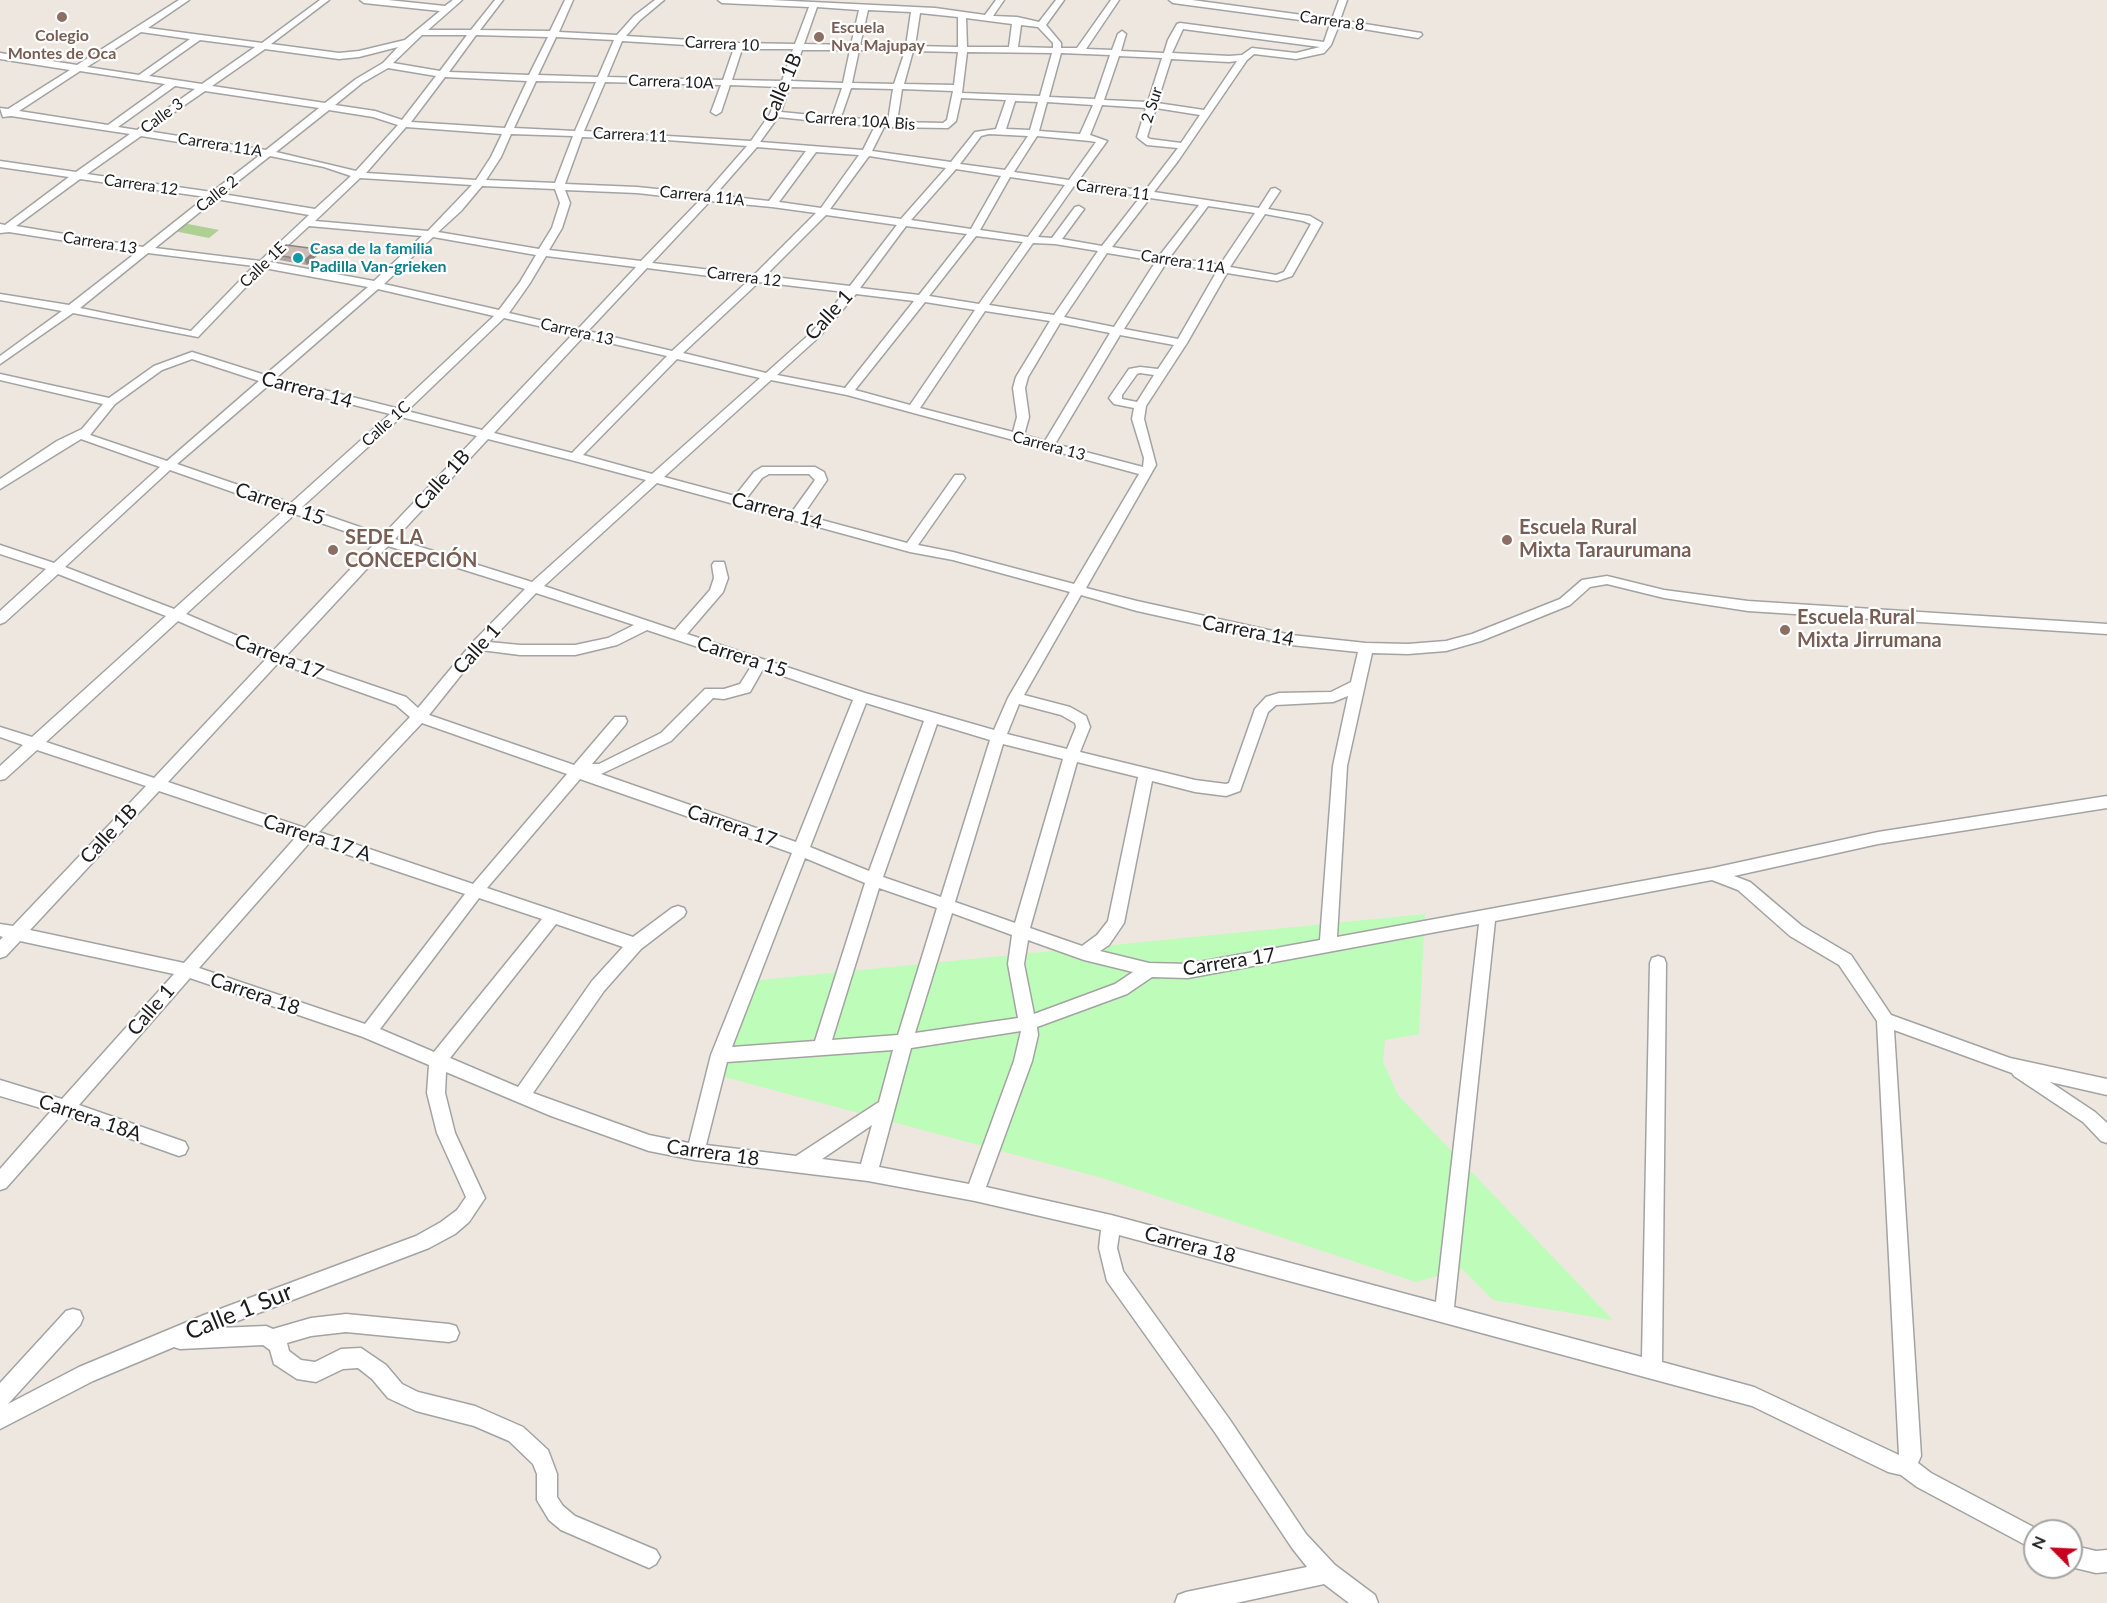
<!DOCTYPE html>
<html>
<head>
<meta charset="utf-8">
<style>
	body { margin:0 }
	#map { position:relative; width:2107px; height:1603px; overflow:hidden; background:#eee7e0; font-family:Lato,sans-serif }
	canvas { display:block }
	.north { position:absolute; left:2023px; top:1519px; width:60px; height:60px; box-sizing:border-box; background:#fff; border:2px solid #a4a4a4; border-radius:50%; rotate:294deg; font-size:16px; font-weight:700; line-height:24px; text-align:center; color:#1c1c1c }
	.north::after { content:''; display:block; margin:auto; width:21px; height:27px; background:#c7001f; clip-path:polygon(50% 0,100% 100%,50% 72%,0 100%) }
</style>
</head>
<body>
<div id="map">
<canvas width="2107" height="1603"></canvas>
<div class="north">N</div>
</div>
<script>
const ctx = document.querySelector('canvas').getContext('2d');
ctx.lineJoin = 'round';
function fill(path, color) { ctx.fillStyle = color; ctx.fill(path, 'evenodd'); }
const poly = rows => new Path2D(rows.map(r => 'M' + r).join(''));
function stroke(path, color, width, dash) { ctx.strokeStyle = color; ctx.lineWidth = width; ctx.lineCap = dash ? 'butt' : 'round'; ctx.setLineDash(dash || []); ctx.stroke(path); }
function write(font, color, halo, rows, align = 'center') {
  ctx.font = font + ' Lato,sans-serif'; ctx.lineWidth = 4.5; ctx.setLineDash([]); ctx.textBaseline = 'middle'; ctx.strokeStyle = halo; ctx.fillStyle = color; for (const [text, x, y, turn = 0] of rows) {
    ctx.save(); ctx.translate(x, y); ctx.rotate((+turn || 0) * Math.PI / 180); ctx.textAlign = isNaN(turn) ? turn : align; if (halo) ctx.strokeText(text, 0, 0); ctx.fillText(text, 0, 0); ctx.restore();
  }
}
fill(poly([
	[183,223,219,230,209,238,174,231]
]), '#aed093');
fill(poly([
	[1425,914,1419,1034,1385,1040,1383,1062,1398,1095,1613,1320,1493,1300,1462,1269,1416,1282,1102,1178,713,1074,750,981]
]), '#befcb9');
const street = poly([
	[179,0,189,0,148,28,262,43,320,0,329,0,271,44,339,53,359,51,405,40,440,11,364,3,360,0,388,0,445,6,453,0,462,0,428,30,471,30,495,0,503,0,480,30,550,31,565,0,573,0,559,32,617,35,634,16,655,0,664,0,640,20,626,36,739,43,795,44,809,7,722,3,718,0,771,0,935,8,985,15,996,0,1004,0,993,16,1017,17,1039,22,1056,0,1064,0,1046,25,1061,43,1061,48,1077,48,1111,0,1119,0,1086,49,1112,50,1118,34,1122,31,1126,34,1121,51,1164,53,1168,40,1177,24,1180,23,1324,42,1330,24,1173,3,1169,0,1192,0,1332,19,1339,0,1347,0,1340,20,1421,33,1422,35,1418,38,1339,25,1331,45,1324,53,1296,59,1254,54,1247,60,1178,161,1154,192,1259,208,1271,189,1275,188,1280,191,1268,209,1310,216,1322,223,1292,276,1277,281,1227,273,1187,343,1146,406,1144,419,1156,465,1086,588,1137,601,1291,635,1366,643,1408,644,1446,641,1472,634,1560,599,1582,580,1607,576,1664,590,1748,601,2107,624,2107,634,1748,611,1664,598,1607,584,1590,587,1570,605,1481,641,1446,651,1408,654,1372,653,1347,766,1337,937,1713,868,1878,832,2107,796,2107,808,1878,844,1734,876,1750,882,1802,926,1851,955,1891,1015,2010,1058,2107,1079,2107,1095,2050,1082,2095,1112,2107,1123,2107,1143,2101,1141,2083,1122,2014,1076,2012,1073,1894,1030,1921,1456,1918,1463,1931,1473,2041,1531,2035,1531,2035,1550,1917,1487,1901,1475,1888,1472,1752,1406,1119,1235,1117,1248,1123,1271,1230,1420,1306,1534,1335,1565,1375,1595,1378,1603,1349,1603,1324,1584,1236,1603,1175,1603,1178,1595,1186,1592,1307,1567,1292,1548,1216,1434,1107,1281,1099,1248,1101,1230,975,1201,868,1181,695,1160,649,1151,551,1116,446,1072,445,1093,455,1133,485,1198,469,1222,455,1234,429,1248,219,1328,266,1326,273,1329,311,1318,346,1314,449,1324,456,1326,459,1333,456,1340,449,1342,346,1332,311,1336,287,1343,289,1351,301,1360,315,1362,341,1349,361,1348,386,1365,402,1384,418,1392,475,1406,523,1427,548,1450,557,1474,557,1497,563,1506,575,1516,656,1550,660,1557,656,1564,649,1568,561,1530,549,1520,537,1500,537,1474,533,1464,509,1441,474,1426,416,1411,388,1398,372,1379,358,1368,343,1369,316,1382,297,1379,274,1364,270,1350,263,1345,180,1349,174,1347,93,1381,0,1429,0,1408,3,1407,0,1408,0,1383,66,1311,73,1309,80,1311,83,1318,80,1325,8,1404,79,1367,204,1315,416,1236,441,1222,457,1210,466,1197,437,1133,427,1093,429,1065,363,1037,190,978,79,1105,185,1142,188,1148,185,1154,179,1156,69,1117,6,1188,0,1190,0,1169,51,1111,0,1096,0,1080,62,1099,174,974,20,941,6,956,0,958,0,940,3,937,0,936,0,924,13,926,146,786,37,750,5,779,0,780,0,766,23,745,0,737,0,727,32,737,166,616,58,574,5,622,0,624,0,611,46,569,0,554,0,545,54,563,160,467,81,439,0,489,0,479,57,441,82,429,103,404,0,380,0,374,109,398,154,366,192,352,265,375,368,287,264,268,198,337,73,313,0,364,0,356,62,311,0,300,0,294,69,305,137,252,9,232,0,233,0,224,5,225,69,177,0,167,0,161,76,172,130,134,11,116,3,117,0,108,8,109,70,70,0,59,0,53,77,65,179,0],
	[817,7,859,10,851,45,804,44,817,7],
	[868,10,911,12,906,46,860,45,868,10],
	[920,13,958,17,958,47,915,46,920,13],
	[966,18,1012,24,1009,47,967,47,966,18],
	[1021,25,1038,27,1053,43,1053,48,1018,47,1021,25],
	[1183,29,1320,47,1296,53,1252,48,1242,55,1229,56,1172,53,1183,29],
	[141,32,190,39,139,75,87,67,141,32],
	[422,35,467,35,440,71,393,63,422,35],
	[476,35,548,37,529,75,449,72,476,35],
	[556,37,614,40,598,77,538,75,556,37],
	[200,40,255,47,202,84,149,76,200,40],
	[622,41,734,48,723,80,607,77,622,41],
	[398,47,383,63,356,79,325,103,212,86,265,49,339,59,359,57,398,47],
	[742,49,793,49,782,81,732,80,742,49],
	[802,50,850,50,843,83,791,81,802,50],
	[859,50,905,51,894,84,852,83,859,50],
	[913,51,958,52,954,85,904,84,913,51],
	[967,52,1052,53,1040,96,962,93,967,52],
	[1061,53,1110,55,1095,99,1049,97,1061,53],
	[1119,56,1162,58,1148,102,1104,100,1119,56],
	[1171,59,1229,62,1237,61,1204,110,1157,103,1171,59],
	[388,68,436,76,402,120,375,111,335,105,362,83,388,68],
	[80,71,165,84,108,125,19,111,80,71],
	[445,77,527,81,505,128,411,122,445,77],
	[536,81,596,82,575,131,514,128,536,81],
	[605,82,721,85,711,112,716,115,721,112,730,85,780,87,770,114,751,141,584,131,605,82],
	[175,86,195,89,137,130,118,127,175,86],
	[789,87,842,88,832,117,781,112,789,87],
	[851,88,893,89,888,121,841,117,851,88],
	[902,89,953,91,947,120,943,123,897,122,902,89],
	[205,91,319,108,266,150,147,131,205,91],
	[961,98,1006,100,996,129,975,132,951,162,872,151,884,127,948,128,956,121,961,98],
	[1015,101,1038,102,1030,130,1006,129,1015,101],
	[1047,102,1093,105,1080,134,1039,131,1047,102],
	[1102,105,1146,108,1137,137,1139,139,1147,145,1178,148,1145,191,1078,181,1107,141,1090,135,1102,105],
	[1156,108,1200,115,1181,143,1150,139,1147,137,1156,108],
	[329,110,373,117,398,125,356,171,276,152,329,110],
	[778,117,835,123,875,126,863,150,760,142,778,117],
	[406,127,502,134,491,157,476,180,366,173,406,127],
	[511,134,573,136,555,183,486,180,501,157,511,134],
	[989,134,1028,136,1005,170,960,164,981,136,989,134],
	[141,136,260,155,212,192,87,174,141,136],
	[1037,136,1090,141,1096,142,1069,180,1014,172,1037,136],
	[582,137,667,140,747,146,705,194,637,187,565,184,582,137],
	[757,147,806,151,769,201,715,195,757,147],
	[816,152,859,155,821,208,779,202,816,152],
	[270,156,324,167,351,176,315,209,222,194,270,156],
	[869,156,946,168,901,219,830,209,869,156],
	[956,169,1001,176,971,229,911,220,956,169],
	[1010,177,1065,185,1028,237,980,230,1010,177],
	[360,178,472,185,428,231,315,221,360,178],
	[80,179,206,197,143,247,16,226,80,179],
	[482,186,555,189,560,203,552,228,539,249,438,232,461,211,482,186],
	[1074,186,1141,196,1102,246,1062,239,1084,209,1079,206,1075,207,1052,238,1038,237,1074,186],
	[565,190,637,193,700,200,641,261,549,250,562,228,570,203,565,190],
	[1150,198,1199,205,1160,255,1112,247,1150,198],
	[216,199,309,215,260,261,155,248,216,199],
	[710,201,772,207,816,213,754,275,652,263,710,201],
	[1208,206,1255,213,1220,265,1170,257,1208,206],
	[1265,214,1303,221,1311,224,1284,272,1276,275,1230,267,1265,214],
	[826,215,897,225,850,286,765,276,826,215],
	[309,226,422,236,374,281,270,262,309,226],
	[906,226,967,234,919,295,860,288,906,226],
	[976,236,1023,242,979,304,929,296,976,236],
	[433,237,536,255,520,282,499,310,384,284,433,237],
	[1033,243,1055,244,1098,251,1054,315,989,305,1033,243],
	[148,253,254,266,191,331,80,308,148,253],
	[1107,253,1156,261,1114,327,1064,317,1107,253],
	[546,256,636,267,578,329,509,313,530,283,546,256],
	[1166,263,1217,271,1178,339,1124,329,1166,263],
	[647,268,748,281,672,351,588,331,647,268],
	[759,282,845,292,812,332,766,373,683,353,759,282],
	[378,289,494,316,396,408,276,378,378,289],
	[856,294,914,301,845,388,777,375,820,336,856,294],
	[925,302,975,310,910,405,855,390,925,302],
	[985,311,1050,321,1016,377,1013,388,1017,417,1013,432,920,408,985,311],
	[504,318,573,334,482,430,407,411,504,318],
	[1060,323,1110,333,1045,441,1024,435,1029,417,1025,388,1028,377,1060,323],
	[1120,335,1174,345,1158,369,1140,367,1129,369,1109,398,1114,404,1134,408,1132,419,1144,458,1143,467,1055,444,1120,335],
	[583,337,667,356,572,453,494,433,583,337],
	[192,359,259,381,167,461,90,435,115,404,162,370,192,359],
	[677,359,760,378,652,474,583,455,677,359],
	[1140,373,1154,375,1137,402,1122,399,1122,395,1137,374,1140,373],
	[771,380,847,395,1139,474,1074,584,953,552,918,545,965,478,963,475,955,475,907,543,803,515,827,480,824,472,815,467,762,467,754,472,735,496,664,477,771,380],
	[270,384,390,414,291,503,177,464,270,384],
	[401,417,477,436,383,535,302,507,401,417],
	[488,439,571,460,646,480,532,582,395,539,488,439],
	[170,470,284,510,174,609,65,567,170,470],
	[769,474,809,474,815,480,792,512,746,499,762,478,769,474],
	[657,483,910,552,953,560,1070,592,1008,698,994,730,865,693,687,634,723,592,728,578,724,562,714,562,712,565,714,578,710,590,675,630,544,586,657,483],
	[295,514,376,542,273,651,186,614,295,514],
	[388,546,525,589,473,642,418,708,406,697,286,656,388,546],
	[536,593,634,625,608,638,575,645,520,645,489,642,536,593],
	[1081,595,1137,611,1291,645,1358,652,1351,682,1331,692,1279,693,1266,697,1255,709,1229,783,1226,784,1195,780,1080,752,1090,727,1086,716,1070,707,1024,695,1081,595],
	[178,621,266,659,154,778,46,742,178,621],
	[647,630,752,665,740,684,724,689,705,689,661,733,599,764,592,764,625,725,627,721,625,717,615,717,574,765,429,715,481,650,520,655,575,655,617,645,647,630],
	[278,663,396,705,410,717,305,828,168,782,278,663],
	[763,669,853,700,796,842,601,774,671,741,713,698,724,699,750,692,763,669],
	[1348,696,1333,766,1320,940,1188,964,1149,963,1100,951,1109,945,1124,923,1152,781,1195,792,1226,796,1240,791,1268,712,1276,705,1333,702,1348,696],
	[866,703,924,721,869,871,810,847,866,703],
	[1019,704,1061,715,1075,723,1076,727,1067,749,1007,734,1019,704],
	[422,723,567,774,473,884,319,832,422,723],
	[937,724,990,740,941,897,883,877,937,724],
	[1003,744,1063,759,1015,923,955,902,1003,744],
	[1077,762,1138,777,1108,921,1097,935,1082,946,1030,928,1077,762],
	[580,779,792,853,711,1055,689,1143,649,1135,533,1093,604,991,641,949,684,916,686,912,684,908,678,906,672,908,633,937,487,888,580,779],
	[159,791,296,837,184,963,30,930,159,791],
	[310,842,465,894,365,1024,199,968,310,842],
	[805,858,865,883,815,1041,732,1047,805,858],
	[1712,880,1738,890,1790,936,1839,965,1877,1021,1899,1455,1754,1387,1662,1362,1666,963,1664,958,1658,956,1652,958,1650,963,1642,1357,1454,1307,1495,921,1712,880],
	[879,888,937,908,898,1035,832,1040,879,888],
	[479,898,542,919,434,1052,380,1029,479,898],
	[952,913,1012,935,1008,964,1018,1018,915,1033,952,913],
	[556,924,623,947,592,981,518,1087,450,1058,556,924],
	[1479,924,1436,1302,1111,1215,986,1187,1032,1061,1038,1035,1037,1027,1127,994,1152,977,1188,978,1479,924],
	[1028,940,1084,960,1133,972,1115,984,1034,1014,1024,964,1028,940],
	[1021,1031,1014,1061,969,1184,879,1167,911,1048,1021,1031],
	[893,1050,879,1102,796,1156,706,1145,727,1062,893,1050],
	[872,1125,861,1164,822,1159,872,1125],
	[2071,1545,2096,1551,2107,1550,2107,1572,2096,1573,2071,1567,2071,1545]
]);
stroke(street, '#a3a3a3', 3);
fill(street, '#fff');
fill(poly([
	[319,254,307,265,279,260,277,255]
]), '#aea29d');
fill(poly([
	[317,249,319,254,307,265,305,260]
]), '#8d8480');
const building = poly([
	[286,245,317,249,305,260,277,255,286,245]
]);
fill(building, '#cabcb7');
stroke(building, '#8d8480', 1.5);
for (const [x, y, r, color] of [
	[62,17,6,"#8d6e63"],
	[819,37,6,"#8d6e63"],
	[298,258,6,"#0f9aa8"],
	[1507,540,6,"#8d6e63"],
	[333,550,6,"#8d6e63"],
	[1785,630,6,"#8d6e63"]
]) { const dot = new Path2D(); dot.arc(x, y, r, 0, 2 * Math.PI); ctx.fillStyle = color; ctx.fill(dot); stroke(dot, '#fff', 2); }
write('16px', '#1c1c1c', '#fff', [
	["Carrera 8",1332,21,8],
	["Carrera 10",722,44,3],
	["Carrera 10A",671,82,2],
	["2 Sur",1152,105,-72],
	["Calle 3",162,116,-36],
	["Carrera 10A Bis",860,121,4],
	["Carrera 11",630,135,3],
	["Carrera 11A",220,145,9],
	["Carrera 12",141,185,8],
	["Carrera 11",1113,190,8],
	["Calle 2",217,194,-38],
	["Carrera 11A",702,196,6],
	["Carrera 13",100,243,9],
	["Carrera 11A",1183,262,9],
	["Calle 1E",263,265,-44],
	["Carrera 12",744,277,7],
	["Carrera 13",577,332,13],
	["Calle 1C",386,424,-42],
	["Carrera 13",1049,446,15]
]);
write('bold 16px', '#785e54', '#fff', [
	["Escuela",831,28],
	["Nva Majupay",831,46],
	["Colegio",62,36,"center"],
	["Montes de Oca",62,54,"center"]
], 'left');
write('bold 16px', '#0d838f', '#fff', [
	["Casa de la familia",310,249],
	["Padilla Van-grieken",310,267]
], 'left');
write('20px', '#1c1c1c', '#fff', [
	["Calle 1B",782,88,-67],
	["Calle 1",829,315,-48],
	["Carrera 14",307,390,15],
	["Calle 1B",442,480,-48],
	["Carrera 15",280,504,19],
	["Carrera 14",777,511,15],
	["Carrera 14",1248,631,11],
	["Calle 1",477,649,-48],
	["Carrera 17",279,657,21],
	["Carrera 15",742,657,18],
	["Carrera 17",732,826,19],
	["Calle 1B",109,834,-47],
	["Carrera 17 A",317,838,18],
	["Carrera 17",1229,962,-9],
	["Carrera 18",255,994,19],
	["Calle 1",151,1010,-49],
	["Carrera 18A",90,1118,19],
	["Carrera 18",713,1153,8],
	["Carrera 18",1190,1245,15]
]);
write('bold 20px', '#785e54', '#fff', [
	["Escuela Rural",1519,528],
	["Mixta Taraurumana",1519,551],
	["SEDE LA",345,538],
	["CONCEPCIÓN",345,561],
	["Escuela Rural",1797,618],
	["Mixta Jirrumana",1797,641]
], 'left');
write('24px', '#1c1c1c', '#fff', [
	["Calle 1 Sur",239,1312,-22]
]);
</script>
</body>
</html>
